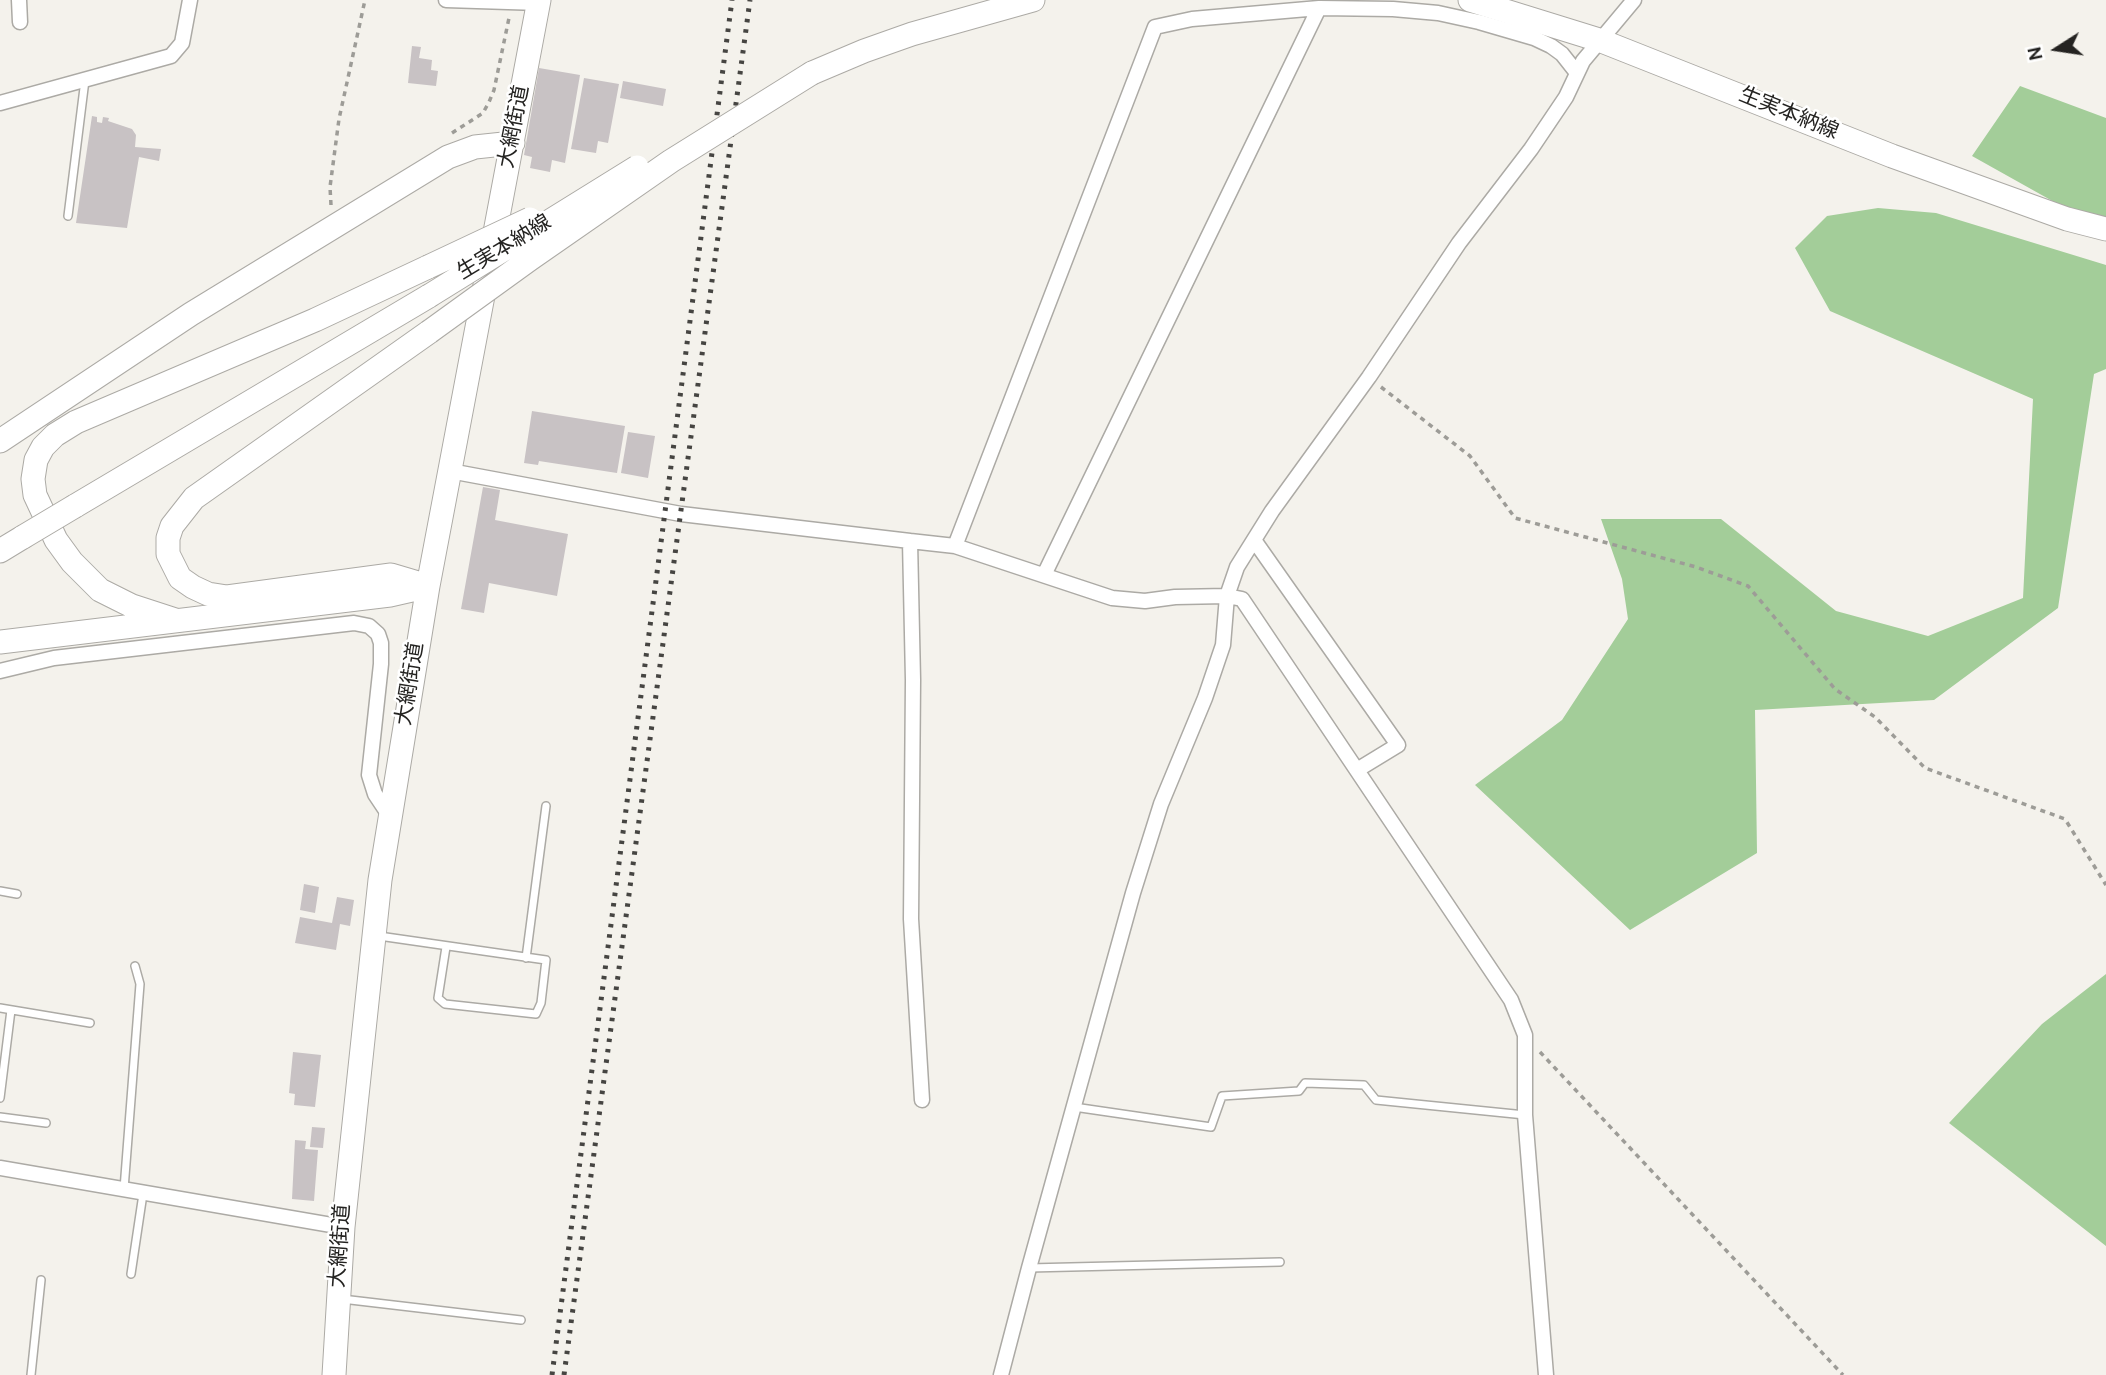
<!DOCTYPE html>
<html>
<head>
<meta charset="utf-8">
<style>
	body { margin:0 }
	#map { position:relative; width:2106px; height:1375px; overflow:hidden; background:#f4f2ec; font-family:Overpass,sans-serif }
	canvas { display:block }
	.north { position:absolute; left:2022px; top:14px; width:70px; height:70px; -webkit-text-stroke:5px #fff; paint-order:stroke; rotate:258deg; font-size:19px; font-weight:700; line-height:28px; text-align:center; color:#242321 }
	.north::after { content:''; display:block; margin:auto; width:24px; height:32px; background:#242321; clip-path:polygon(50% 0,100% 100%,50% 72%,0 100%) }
</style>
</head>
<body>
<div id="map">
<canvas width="2106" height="1375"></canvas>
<div class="north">N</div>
</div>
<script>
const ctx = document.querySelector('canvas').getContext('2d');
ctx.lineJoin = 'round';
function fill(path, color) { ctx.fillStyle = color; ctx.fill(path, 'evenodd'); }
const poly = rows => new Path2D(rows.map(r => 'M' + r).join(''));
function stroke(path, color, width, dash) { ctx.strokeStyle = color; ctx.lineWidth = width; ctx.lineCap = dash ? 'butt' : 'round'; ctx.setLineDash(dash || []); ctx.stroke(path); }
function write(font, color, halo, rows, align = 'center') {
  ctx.font = font + ' Overpass,"Noto Sans JP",sans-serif'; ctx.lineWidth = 5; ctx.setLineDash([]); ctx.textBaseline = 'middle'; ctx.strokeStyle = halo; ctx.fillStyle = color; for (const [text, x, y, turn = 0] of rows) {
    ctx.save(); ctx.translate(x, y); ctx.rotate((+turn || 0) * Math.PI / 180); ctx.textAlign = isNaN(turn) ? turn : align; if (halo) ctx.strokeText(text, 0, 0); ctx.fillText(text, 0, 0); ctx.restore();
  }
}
fill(poly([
	[2020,86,2106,118,2106,231,1972,156],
	[1878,208,1936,213,2106,265,2106,369,2094,374,2058,608,1934,700,1755,710,1757,853,1630,930,1475,785,1562,720,1628,619,1622,579,1601,519,1721,519,1836,611,1928,636,2023,598,2033,399,1830,311,1795,248,1827,216],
	[2106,974,2106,1246,1949,1123,2042,1024]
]), '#a3cd99');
fill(poly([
	[412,46,421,47,419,58,432,60,431,70,438,71,436,86,408,83],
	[539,68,580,75,565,163,552,160,550,172,530,168,532,157,524,155],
	[584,78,619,84,608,143,598,141,596,153,571,149],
	[623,81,666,89,663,106,620,98],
	[92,116,97,117,97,122,102,123,103,117,109,118,108,121,132,129,136,135,135,147,161,149,159,161,139,157,127,228,76,223],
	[532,411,625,426,617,473,539,461,538,465,524,463],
	[628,432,655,436,648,478,621,473],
	[483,487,500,490,495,520,568,534,557,596,489,583,484,613,461,609],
	[304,884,319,887,315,913,300,910],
	[337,897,354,900,350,926,340,924,336,950,295,943,300,917,332,923],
	[293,1052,321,1055,315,1107,294,1105,295,1094,289,1093],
	[312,1127,325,1128,323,1148,310,1147],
	[295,1140,306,1141,305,1149,318,1150,314,1201,292,1199]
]), '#c8c2c4');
const service = poly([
	[68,216,85,80],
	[0,891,17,894],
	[379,936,546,960,541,1003,536,1014,445,1004,438,998,446,947],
	[526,958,546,806],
	[0,1008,90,1023],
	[0,1098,11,1010],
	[1074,1107,1211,1127,1222,1096,1299,1091,1305,1083,1364,1085,1376,1100,1525,1115],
	[0,1117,46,1123],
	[124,1189,140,984,135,966],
	[1029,1268,1280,1262],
	[131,1274,143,1194],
	[342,1299,521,1320],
	[31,1375,41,1280]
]);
const minor = poly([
	[19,0,20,22],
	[446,0,539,3],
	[0,103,171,56,182,43,190,0],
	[450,471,681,514,910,541],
	[1254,540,1398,745,1357,770],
	[955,546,1155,27,1192,19,1319,8],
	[1044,575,1319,8,1393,9,1438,13,1479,22,1534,38,1551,46,1562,54,1577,73],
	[0,671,54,658,354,623,369,626,378,634,381,643,381,664,369,775,375,794,391,818],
	[922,1100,911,919,913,680,910,541,955,546,1112,598,1145,601,1175,597,1227,596,1242,599,1511,1000,1525,1035,1525,1115,1546,1375],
	[0,1168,343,1227],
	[1001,1375,1029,1268,1133,893,1161,804,1205,698,1223,645,1227,596,1237,567,1272,511,1369,377,1459,243,1531,149,1566,97,1583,61,1634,0]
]);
const primary = poly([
	[1470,0,1599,40,1892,156,2067,219,2106,229],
	[812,73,864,51,912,34,1033,0],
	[0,441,191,314,448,157,475,147,513,143],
	[75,506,429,296],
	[0,551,23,537],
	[428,586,391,575,227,597,208,594,193,587,180,578,168,554,168,538,172,526,194,498,429,332],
	[175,620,132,606,100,590,72,562,56,540,35,495,33,479,36,460,43,447,55,435,76,422,315,320,428,267],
	[0,642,390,595,425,587],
	[334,1375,343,1227,380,880,428,586,539,0]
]);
stroke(service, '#acaaa5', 10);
stroke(minor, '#acaaa5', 17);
stroke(primary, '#acaaa5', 25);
stroke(poly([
	[452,133,483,113,489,102,494,90,509,18],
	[331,205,330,187,339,119,365,0],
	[1381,387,1470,456,1515,518,1696,567,1748,586,1835,689,1875,717,1925,768,2065,819,2106,885],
	[1540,1052,1843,1375]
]), '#9d9c97', 3.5, [5, 5]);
stroke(service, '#fff', 7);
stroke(minor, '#fff', 14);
stroke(primary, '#fff', 23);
stroke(poly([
	[552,1375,732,0],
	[564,1375,750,0]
]), '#464542', 5, [3.5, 7]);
const primaryBridge = poly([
	[428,267,530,219],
	[429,296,637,167],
	[429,332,530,259,671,161,812,73],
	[23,537,75,506]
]);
stroke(primaryBridge, '#acaaa5', 25, []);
stroke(primaryBridge, '#fff', 23);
write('21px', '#242321', '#fff', [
	["生実本納線",1788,115,22],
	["大網街道",516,127,-79],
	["生実本納線",505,249,-31],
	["大網街道",412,684,-81],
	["大網街道",342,1246,-86]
]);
</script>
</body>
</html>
